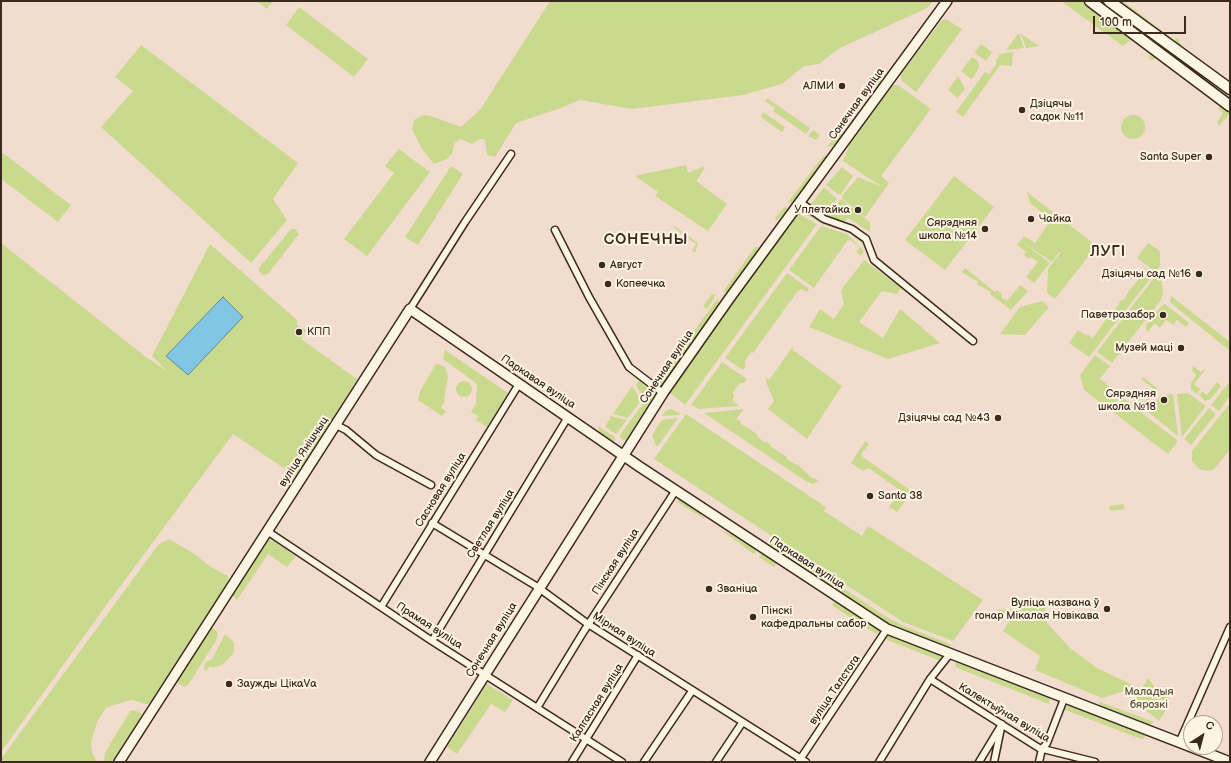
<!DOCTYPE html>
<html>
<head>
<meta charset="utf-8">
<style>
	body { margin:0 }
	#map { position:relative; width:1231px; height:763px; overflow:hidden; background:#f2dcce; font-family:"Balsamiq Sans",sans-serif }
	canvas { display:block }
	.frame { position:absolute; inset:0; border:2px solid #3b2a1e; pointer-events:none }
	.north { position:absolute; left:1183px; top:715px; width:40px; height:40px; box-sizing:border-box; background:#fcf5e5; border:1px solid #afa495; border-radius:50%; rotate:36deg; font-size:11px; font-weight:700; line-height:16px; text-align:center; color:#3b2a1e }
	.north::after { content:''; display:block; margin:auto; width:14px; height:18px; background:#3b2a1e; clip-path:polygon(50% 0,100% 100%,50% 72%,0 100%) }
	.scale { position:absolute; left:1093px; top:16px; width:93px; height:18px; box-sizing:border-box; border:2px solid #3b2a1e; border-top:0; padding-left:5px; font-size:12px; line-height:14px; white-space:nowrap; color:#3b2a1e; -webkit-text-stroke:3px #fcf5e5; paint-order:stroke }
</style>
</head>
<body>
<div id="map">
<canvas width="1231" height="763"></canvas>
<div class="frame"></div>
<div class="north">С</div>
<div class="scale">100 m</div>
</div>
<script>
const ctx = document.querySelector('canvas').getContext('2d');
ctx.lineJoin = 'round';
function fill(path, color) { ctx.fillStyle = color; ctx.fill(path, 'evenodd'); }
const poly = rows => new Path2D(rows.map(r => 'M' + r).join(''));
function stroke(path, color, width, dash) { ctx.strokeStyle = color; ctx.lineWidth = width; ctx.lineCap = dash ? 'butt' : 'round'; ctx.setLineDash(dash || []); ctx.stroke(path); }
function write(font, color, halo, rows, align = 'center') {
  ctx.font = font + ' "Balsamiq Sans",sans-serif'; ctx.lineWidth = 4; ctx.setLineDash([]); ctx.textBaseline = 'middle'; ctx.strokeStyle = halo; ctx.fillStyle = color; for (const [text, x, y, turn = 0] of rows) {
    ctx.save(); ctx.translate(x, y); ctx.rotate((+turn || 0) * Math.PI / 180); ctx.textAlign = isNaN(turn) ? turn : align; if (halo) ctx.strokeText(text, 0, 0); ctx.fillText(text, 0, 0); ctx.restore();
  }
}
fill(poly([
	[257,1,273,1,267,9],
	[550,1,933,1,929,7,840,48,819,64,804,66,782,84,743,95,632,109,580,100,558,109,516,123,495,157,487,155,485,139,480,139,472,144,460,139,454,144,453,152,447,159,434,164,422,149,412,129,414,120,423,115,431,116,461,127,480,110],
	[1061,1,1085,1,1152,49,1155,54,1155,59,1150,60,1149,56,1151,53,1132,39,1123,46],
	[1096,1,1105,1,1223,86,1219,92],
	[1118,1,1123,1,1174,40,1178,38,1183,49],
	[299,7,368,59,354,77,286,25],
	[946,19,962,29,916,92,901,80,901,74,942,20],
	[1019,33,1024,48,1006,50,1018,34],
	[1021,34,1023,35,1039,46,1026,48],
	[981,44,992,52,986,61,976,54,975,52],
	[141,45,298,163,273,199,287,220,251,263,101,127,133,91,115,77],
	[1013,52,1012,66,1000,65,963,117,956,112,985,72,989,74,997,63,995,61,1000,54],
	[972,57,977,60,979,67,974,77,971,79,961,71],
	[881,71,884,79,877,87,870,86],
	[958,76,965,89,957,98,948,90],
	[894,85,898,85,931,109,881,176,889,183,865,217,843,199,842,196,858,177,882,187,843,161,850,144,891,87],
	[767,98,810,128,806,134,773,111,775,108,765,101],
	[1223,102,1230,111,1229,114,1219,126,1217,122,1223,113,1218,109],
	[763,112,785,127,782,132,761,117],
	'1121 127a12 12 0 1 1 24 0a12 12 0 1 1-24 0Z',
	[841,128,842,136,840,139,835,145,827,147],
	[813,130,820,135,816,140,808,136],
	[399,149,430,172,367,256,344,239,394,173,385,166],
	[3,153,71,205,58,222,1,179,1,155],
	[824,155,826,156,827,161,794,206,788,202],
	[686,165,688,173,702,167,705,168,696,181,727,204,708,231,655,196,658,192,635,176],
	[451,166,463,174,418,245,405,237],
	[842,167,853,176,841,194,838,194,826,185],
	[954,176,994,207,945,270,905,240],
	[824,187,837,199,825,215,811,204],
	[1027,192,1094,244,1094,249,1055,299,1047,293,1048,269,1060,253,1059,252,1052,262,1021,241,1050,263,1034,283,1026,277,1038,262,1031,257,1029,259,1024,255,1026,252,1017,245,1024,236,1035,243,1051,220,1030,203],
	[841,199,870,222,870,232,848,218,843,223,826,218],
	[784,207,790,209,776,221,775,218],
	[806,209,821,220,819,222,803,213],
	[797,213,817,224,685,405,670,393,672,387,711,330],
	[824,221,851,231,864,240,869,249,848,232,822,224],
	[674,226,698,243,695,253,692,250,696,244,673,227],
	[821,226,847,234,864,251,861,256,856,252,860,247,850,240,847,241,814,288,789,270],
	[291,229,295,229,299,234,268,274,263,275,259,271,259,268],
	[1,243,146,357,167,371,152,356,210,244,297,320,297,325,306,330,301,339,357,379,297,477,233,434,102,611,1,752],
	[1148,243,1160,251,1160,266,1156,272,1137,258],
	[755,247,758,247,756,255,729,292,723,292],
	[864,260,901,288,897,294,882,291,859,322,883,338,900,309,940,343,888,359,809,327,820,309,834,319,844,304,841,290],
	[1143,266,1154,274,1089,357,1069,343,1078,330,1087,336,1088,334,1092,339,1107,318,1109,319,1121,300,1123,301,1129,291,1146,270],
	[965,268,995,292,997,290,1002,294,1001,297,1007,301,1020,285,1028,291,1011,310,990,294,991,292,977,284,978,282,962,272],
	[1160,270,1163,293,1161,300,1112,363,1097,352],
	[787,273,809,289,807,292,801,289,797,292,753,353,751,352,745,361,746,366,743,370,725,358],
	[712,294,716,295,707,309,703,306],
	[1171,296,1230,342,1230,351,1172,304,1170,302],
	[718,298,719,305,664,384,659,387,655,385],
	[1042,301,1049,307,1025,335,1000,334,1020,307],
	[1165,304,1189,323,1186,327,1177,320,1173,325,1166,320,1160,328,1155,323,1148,332,1146,330,1146,325,1162,305],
	[794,345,793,350,842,386,807,439,768,409,774,401,766,382,766,378,769,380],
	[445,350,508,393,487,427,476,420,478,416,471,412,476,404,477,384,443,359],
	[1095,355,1110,366,1100,379,1121,396,1110,410,1084,390,1080,375],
	[722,362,747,379,744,383,740,383,733,392,734,397,732,400,739,406,699,409,691,405],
	[438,364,445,367,448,377,444,400,445,401,441,408,446,411,442,416,418,400,420,392,435,365],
	[1193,366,1201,372,1204,369,1205,370,1194,384,1200,389,1197,394,1191,390,1191,383,1196,375,1192,371],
	[1143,377,1157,388,1158,393,1154,398,1150,395,1154,389,1141,379],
	[639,379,649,389,643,398,636,385],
	'456 389a8 8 0 1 1 16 0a8 8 0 1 1-16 0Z',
	[1230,381,1230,396,1219,411,1211,405],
	[1217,382,1221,386,1211,399,1205,401,1199,395,1202,391,1207,395],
	[632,386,641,400,628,418,613,414],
	[654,389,657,395,627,442,620,438,620,435],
	[1131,392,1144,402,1148,398,1151,401,1147,407,1142,407,1127,396],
	[1188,393,1206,406,1182,437,1177,394],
	[1173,394,1178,436,1148,412,1160,396],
	[1123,398,1137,408,1114,409],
	[1230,403,1230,450,1213,470,1206,471,1199,469,1192,461,1192,451],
	[1209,408,1216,414,1191,445,1184,439],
	[671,409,680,413,679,415,662,416,666,410],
	[744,409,736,419,741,422,740,423,757,434,757,436,765,443,767,442,771,445,770,446,787,457,787,459,796,465,797,464,812,478,818,480,814,484,807,482,704,413],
	[1139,411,1177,440,1177,442,1168,454,1113,412],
	[686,414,826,507,824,511,862,536,868,526,983,600,953,641,903,622,654,459],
	[611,416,627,420,616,434,605,427],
	[678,418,658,446,656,446,652,435,662,420],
	[598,426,615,437,614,442,600,433],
	[865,441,869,444,861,454,863,457,911,491,911,493,897,512,889,507,901,491,869,468,863,471,851,463],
	[683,499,696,509,706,520,676,501],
	[1124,504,1124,509,1110,511,1109,506],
	[721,530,738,537,757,550,754,554],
	[169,539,193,553,211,567,228,576,228,579,227,586,152,701,149,704,145,704,132,700,107,707,98,720,91,742,92,752,97,762,6,762,1,759,158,545],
	[266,540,272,540,296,556,287,567,268,554,237,600,231,594],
	[771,540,885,616,902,625,952,645,946,648,892,626,768,545],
	[762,553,777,563,774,567,759,557],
	[834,602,838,602,881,631,877,634,861,625,832,605],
	[1045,607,1047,623,1070,648,1097,668,1137,687,1102,698,1035,670,1040,656,1003,631,1010,620,996,610],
	[210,627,216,630,218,634,216,641,188,685,184,687,179,684,176,680],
	[225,634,234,642,234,651,232,655,222,665,212,668,210,666,206,671,204,669,205,663,212,659],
	[886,635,889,635,945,657,943,662,885,639],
	[956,662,1050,698,1049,704,955,667],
	[1148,678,1159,693,1169,698,1167,708,1159,721,1134,701],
	[487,684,513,700,505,712,491,704,457,754,447,747],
	[1100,702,1154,722,1150,725,1147,725,1108,710,1099,704],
	[1069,706,1143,734,1145,738,1141,739,1063,709,1064,707],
	[134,710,141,713,141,718,114,762,104,762,105,753,130,711],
	[1056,710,1045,740,1043,743,1054,711]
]), '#c9da8e');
const water = poly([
	[223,297,243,317,188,375,166,356,223,297]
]);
fill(water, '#81c6e2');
stroke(water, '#658894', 1);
const street = poly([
	[801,203,824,219,852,229,866,239,874,260,973,341],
	[555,230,589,297,629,367,663,393],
	[410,309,465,222,511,154],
	[336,425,346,430,376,455,431,485],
	[432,523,536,586,588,624,806,762],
	[267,531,432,641,622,762],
	[381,607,519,384],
	[432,641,568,417],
	[930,679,1039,748,1095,762],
	[537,708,584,631,676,490],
	[1179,743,1230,627],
	[799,761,887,629],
	[572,762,638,655],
	[644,762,692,691],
	[716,762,742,723],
	[879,762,930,679,949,655],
	[979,762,1002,724],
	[994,762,1001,728],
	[1039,762,1042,749,1047,743,1064,699]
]);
const secondary = poly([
	[119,762,410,309,640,467,887,629,1230,762],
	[430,762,663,393,729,299,947,1]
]);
const primary = poly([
	[1090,1,1230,106],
	[1109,1,1230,89]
]);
stroke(street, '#3b2a1e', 9);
stroke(secondary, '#3b2a1e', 12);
stroke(primary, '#3b2a1e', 13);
stroke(street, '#fcf5e5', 6);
stroke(secondary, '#fcf5e5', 9);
stroke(primary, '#fcf5e5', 10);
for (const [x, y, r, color] of [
	[842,86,4,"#3b2a1e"],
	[1022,110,4,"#3b2a1e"],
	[1209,157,4,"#3b2a1e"],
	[858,210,4,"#3b2a1e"],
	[1031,219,4,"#3b2a1e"],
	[985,229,4,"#3b2a1e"],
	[602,265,4,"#3b2a1e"],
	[1199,274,4,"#3b2a1e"],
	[608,284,4,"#3b2a1e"],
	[1163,315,4,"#3b2a1e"],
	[299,332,4,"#3b2a1e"],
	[1181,348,4,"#3b2a1e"],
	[1164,400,4,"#3b2a1e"],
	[998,418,4,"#3b2a1e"],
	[870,496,4,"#3b2a1e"],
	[709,589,4,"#3b2a1e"],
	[1107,609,4,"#3b2a1e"],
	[753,617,4,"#3b2a1e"],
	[229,684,4,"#3b2a1e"]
]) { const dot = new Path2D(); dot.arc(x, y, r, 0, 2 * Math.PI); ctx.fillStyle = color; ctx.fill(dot); stroke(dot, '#fcf5e5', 1.5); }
write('11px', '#3b2a1e', '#fcf5e5', [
	["АЛМИ",834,86],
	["Дзіцячы",1030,104,"left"],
	["садок №11",1030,117,"left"],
	["Santa Super",1201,157],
	["Уплетайка",850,210],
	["Чайка",1039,219,"left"],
	["Сярэдняя",977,223],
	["школа №14",977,236],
	["Август",610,265,"left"],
	["Дзіцячы сад №16",1191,274],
	["Копеечка",616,284,"left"],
	["Паветразабор",1155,315],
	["КПП",307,332,"left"],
	["Музей маці",1173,348],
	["Сярэдняя",1156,394],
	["школа №18",1156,407],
	["Дзіцячы сад №43",990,418],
	["Santa 38",878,496,"left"],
	["Званіца",717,589,"left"],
	["Вуліца названа ў",1099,603],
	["гонар Мікалая Новікава",1099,616],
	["Пінскі",761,611,"left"],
	["кафедральны сабор",761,624,"left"],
	["Заужды ЦікаVа",237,684,"left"]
], 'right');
write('11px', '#3b2a1e', '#fcf5e5', [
	["Сонечная вуліца",857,104,-54],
	["Сонечная вуліца",667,367,-56],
	["Паркавая вуліца",538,382,34],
	["вуліца Янішчыц",304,452,-57],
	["Сасновая вуліца",441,490,-58],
	["Светлая вуліца",491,524,-58],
	["Пінская вуліца",616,562,-57],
	["Паркавая вуліца",807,563,33],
	["Прамая вуліца",429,626,33],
	["Мірная вуліца",624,635,33],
	["Сонечная вуліца",492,640,-58],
	["вуліца Талстога",835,690,-56],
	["Калгасная вуліца",597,703,-58],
	["Калектыўная вуліца",1004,713,31]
]);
write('11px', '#5e563a', '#fcf5e5', [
	["Маладыя",1149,692],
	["бярозкі",1149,705]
]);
ctx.letterSpacing = '1px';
write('bold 15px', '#3b2a1e', '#fcf5e5', [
	["СОНЕЧНЫ",646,240],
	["ЛУГІ",1108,252]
]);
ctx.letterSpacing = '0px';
</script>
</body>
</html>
